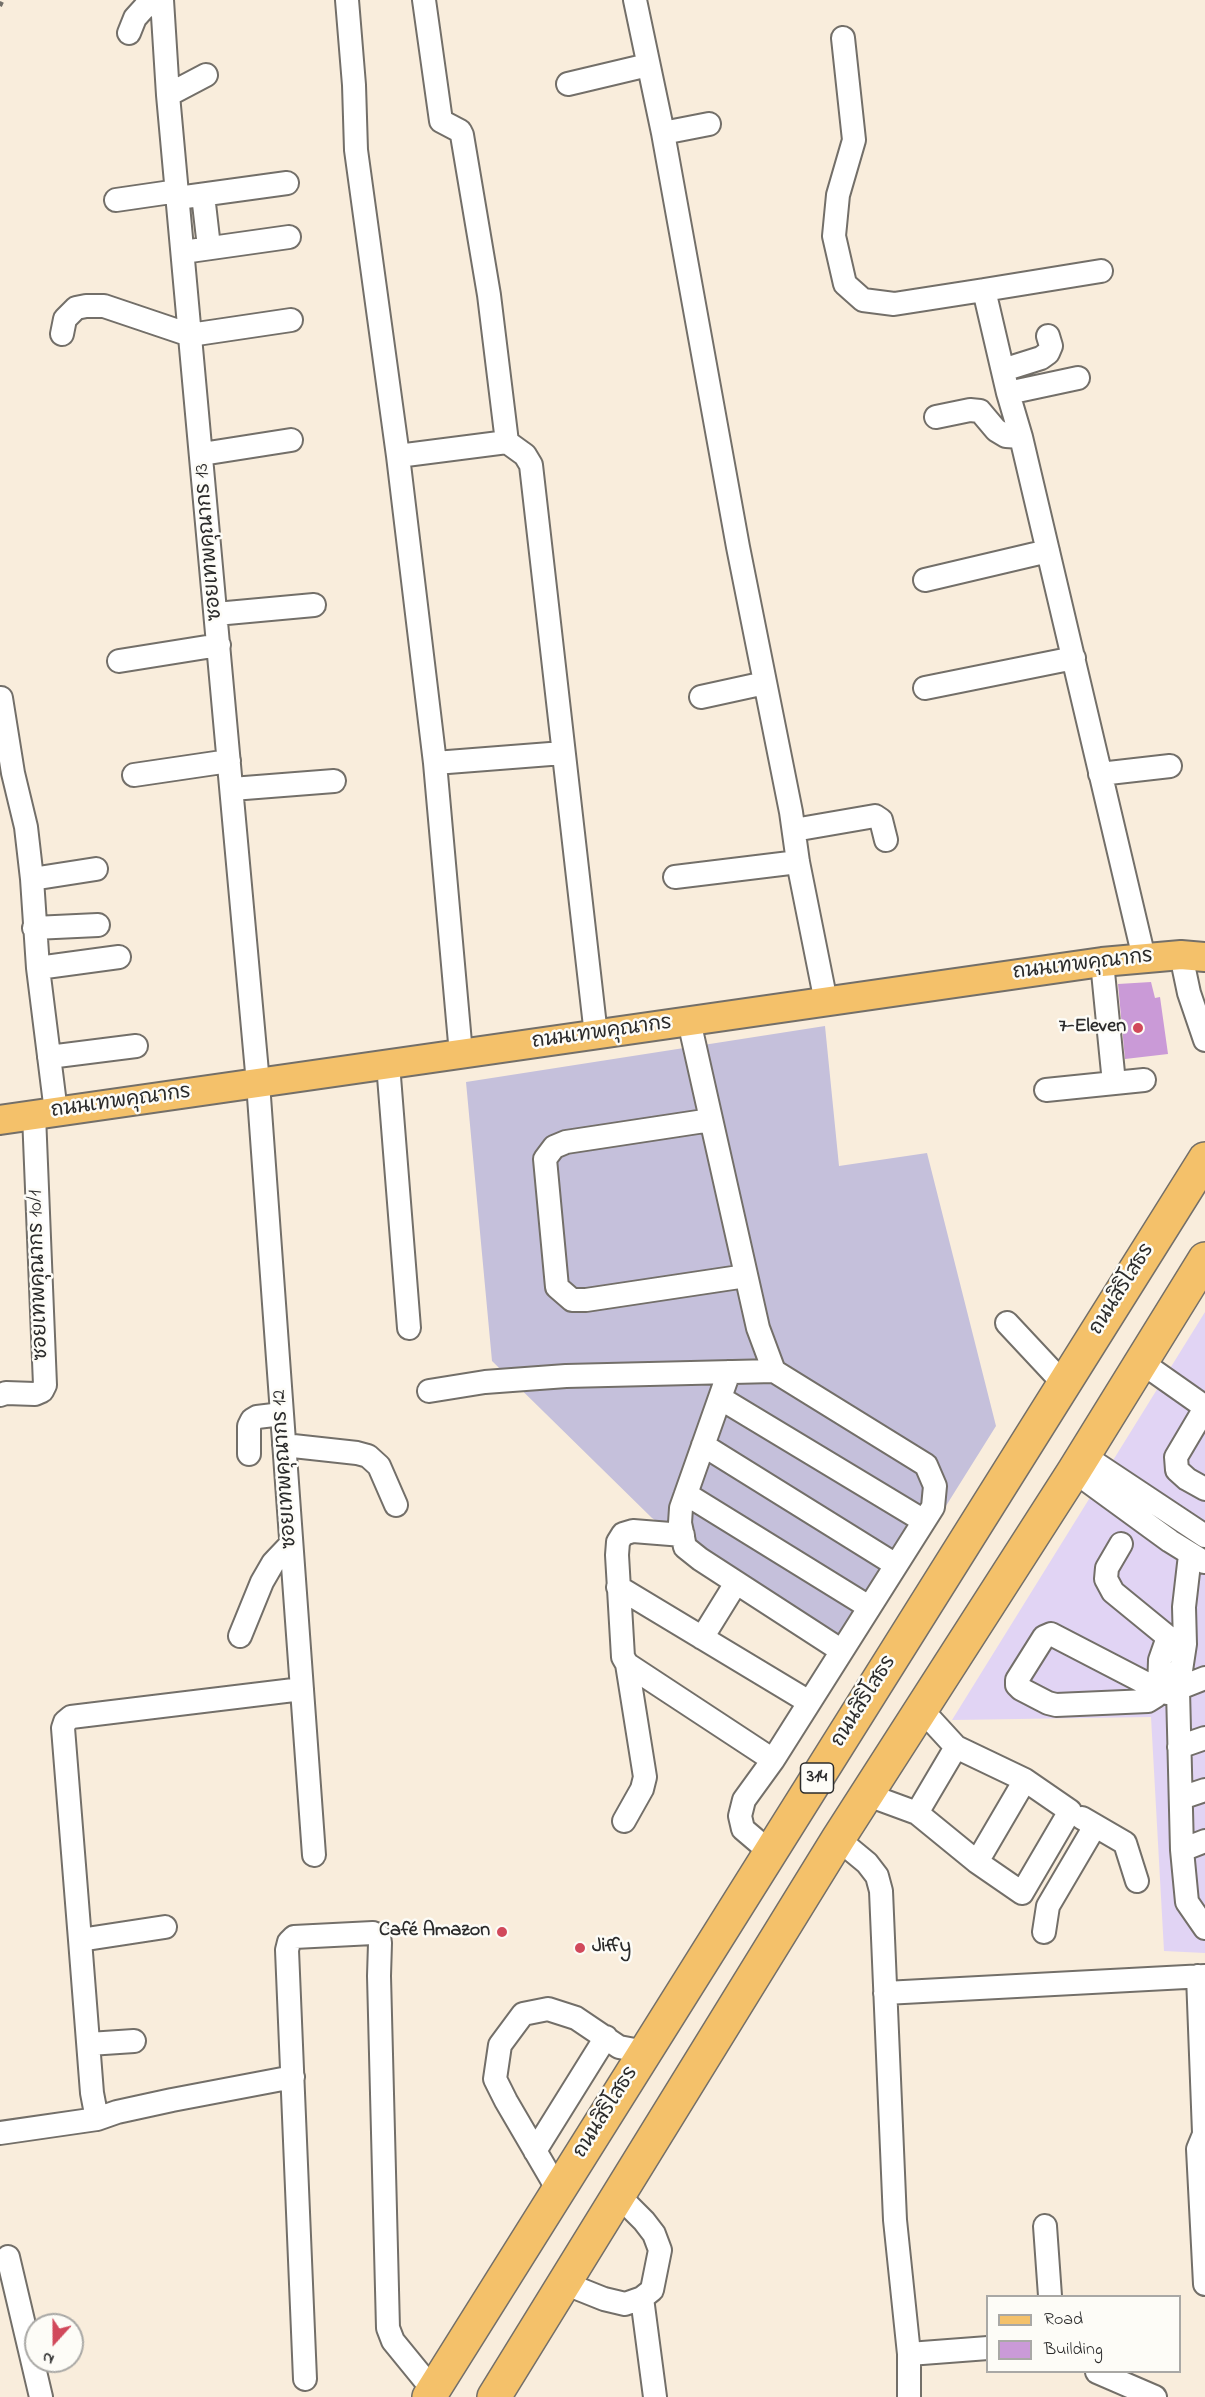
<!DOCTYPE html>
<html>
<head>
<meta charset="utf-8">
<style>
	body { margin:0 }
	#map { position:relative; width:1205px; height:2397px; overflow:hidden; background:#f9eddc; font-family:"Indie Flower",sans-serif }
	canvas { display:block }
	.legend { position:absolute; left:986px; top:2295px; width:195px; height:78px; box-sizing:border-box; background:#fdfcf7; border:2px solid #a9a8a5; margin:0; padding:8px 10px; list-style:none; font-size:18px; color:#2b2b2b }
	.legend li { display:flex; align-items:center; gap:12px; height:30px }
	.legend b { width:30px; border:2px solid #a9a8a5 }
	.north { position:absolute; left:24px; top:2313px; width:60px; height:60px; box-sizing:border-box; background:#fdfcf7; border:2px solid #a9a8a5; border-radius:50%; rotate:201deg; font-size:16px; font-weight:700; line-height:24px; text-align:center; color:#2b2b2b }
	.north::after { content:''; display:block; margin:auto; width:21px; height:27px; background:#d1495b; clip-path:polygon(50% 0,100% 100%,50% 72%,0 100%) }
</style>
</head>
<body>
<div id="map">
<canvas width="1205" height="2397"></canvas>
<ul class="legend">
<li><b style="height:8px;background:#f4c16a"></b>Road</li>
<li><b style="height:16px;background:#ca9ad7"></b>Building</li>
</ul>
<div class="north">N</div>
</div>
<script>
const ctx = document.querySelector('canvas').getContext('2d');
ctx.lineJoin = 'round';
function fill(path, color) { ctx.fillStyle = color; ctx.fill(path, 'evenodd'); }
const poly = rows => new Path2D(rows.map(r => 'M' + r).join(''));
function stroke(path, color, width, dash) { ctx.strokeStyle = color; ctx.lineWidth = width; ctx.lineCap = dash ? 'butt' : 'round'; ctx.setLineDash(dash || []); ctx.stroke(path); }
function write(font, color, halo, rows, align = 'center') {
  ctx.font = font + ' "Indie Flower","Playpen Sans Thai",sans-serif'; ctx.lineWidth = 5; ctx.setLineDash([]); ctx.textBaseline = 'middle'; ctx.strokeStyle = halo; ctx.fillStyle = color; for (const [text, x, y, turn = 0] of rows) {
    ctx.save(); ctx.translate(x, y); ctx.rotate((+turn || 0) * Math.PI / 180); ctx.textAlign = isNaN(turn) ? turn : align; if (halo) ctx.strokeText(text, 0, 0); ctx.fillText(text, 0, 0); ctx.restore();
  }
}
fill(poly([
	[1205,1312,1205,1953,1164,1951,1151,1717,952,1720]
]), '#e1d4f4');
fill(poly([
	[825,1026,839,1166,927,1153,996,1426,852,1656,652,1518,492,1361,466,1082]
]), '#c5c0db');
fill(poly([
	[1151,982,1155,998,1160,997,1168,1054,1125,1059,1118,984]
]), '#ca9ad7');
const minor = poly([
	[162,0,168,95,258,1083,314,1855],
	[347,0,354,85,356,150,398,456,435,763,461,1054],
	[424,0,441,121,460,131,462,135,489,295,507,442,525,455,531,465,596,1035],
	[635,0,663,133,738,547,791,812,798,862,826,1002],
	[129,33,135,18,144,8,158,0],
	[843,38,854,140,838,195,834,236,845,284,863,300,894,304,984,290,1008,393,1021,437,1144,958],
	[568,84,648,65],
	[168,95,206,75],
	[663,133,709,124],
	[203,195,209,247],
	[178,198,287,183],
	[116,200,178,191],
	[183,252,289,237],
	[984,290,1101,271],
	[62,334,65,319,76,308,86,306,104,306,190,335,291,320],
	[1003,370,1041,358,1048,353,1051,346,1048,336],
	[1008,393,1078,378],
	[936,417,970,410,980,411,996,430,1006,436,1021,437],
	[202,454,291,440],
	[398,456,507,442],
	[925,580,1048,551],
	[216,614,314,605],
	[119,661,219,645],
	[925,688,1074,658],
	[701,697,765,683],
	[1,698,13,773,26,827,32,879],
	[435,763,563,753],
	[1100,774,1170,766],
	[134,775,229,761],
	[232,789,334,781],
	[794,830,875,816,881,820,886,840],
	[675,877,798,862],
	[34,928,98,925],
	[1181,955,1189,993,1205,1040],
	[1102,962,1114,1083],
	[38,968,119,957],
	[689,1021,758,1328,774,1371,926,1465,935,1486,933,1507,773,1760,744,1800,740,1816,743,1829,770,1852],
	[49,1057,136,1046],
	[388,1064,409,1328],
	[1046,1090,1144,1080],
	[56,1112,38,968,32,879,96,869],
	[711,1120,566,1142,554,1147,545,1159,557,1287,572,1300,586,1300,746,1276],
	[1007,1323,1064,1384],
	[1141,1362,1205,1407],
	[729,1372,681,1508,680,1523,685,1547,700,1559,842,1651],
	[429,1391,485,1382,566,1376,774,1371],
	[0,1395,6,1393,35,1394,42,1391,45,1385,34,1115],
	[720,1398,924,1521],
	[1205,1408,1176,1457,1177,1470,1187,1479,1205,1489],
	[284,1445,357,1453,368,1456,379,1466,396,1505],
	[703,1445,896,1565],
	[249,1454,249,1426,252,1420,257,1417,282,1414],
	[1083,1455,1205,1536],
	[1074,1471,1170,1541,1204,1562],
	[686,1494,869,1607],
	[683,1535,633,1531,623,1534,618,1542,617,1555,623,1657,627,1664,773,1760],
	[1121,1544,1107,1568,1106,1579,1113,1592,1168,1637],
	[1190,1555,1184,1607,1185,1644,1178,1690,1182,1850,1187,1902,1205,1928],
	[618,1587,809,1702],
	[240,1636,262,1582,273,1563,291,1544],
	[702,1638,736,1583],
	[1159,1690,1051,1634,1044,1637,1017,1680,1017,1685,1021,1689,1048,1703,1056,1705,1148,1701,1156,1696,1159,1690,1160,1660,1168,1637,1185,1644],
	[1167,1693,1205,1678],
	[1179,1747,1205,1738],
	[868,1795,917,1813,977,1862,1022,1893,1070,1811,1025,1780,956,1747,922,1710],
	[1181,1798,1205,1790],
	[917,1813,956,1747],
	[1082,1818,1125,1843,1137,1881],
	[624,1821,642,1789,645,1777,627,1664],
	[838,1839,867,1863,877,1876,881,1891,895,2220,909,2354,909,2397],
	[1182,1850,1205,1841],
	[977,1862,1025,1780],
	[1044,1932,1048,1906,1095,1826],
	[80,1940,165,1927],
	[1198,1976,1204,2133],
	[885,1993,1205,1976],
	[89,2044,134,2041],
	[97,2119,92,2093,80,1940,63,1728,65,1722,71,1717,302,1689],
	[1205,2132,1198,2149,1205,2284],
	[0,2133,97,2119,117,2112,172,2100,293,2077],
	[535,2151,606,2037],
	[558,2190,506,2101,495,2079,500,2045,523,2014,548,2009,576,2018,619,2047,645,2052],
	[1045,2226,1050,2296],
	[8,2257,41,2397],
	[564,2283,604,2299,625,2304,642,2298,652,2290,660,2250,654,2234,644,2221,618,2195],
	[642,2298,655,2397],
	[909,2354,988,2348],
	[1097,2372,1155,2397],
	[305,2379,287,1950,289,1942,294,1937,373,1933,379,1936,380,1943,379,1976,388,2328,393,2341,433,2390]
]);
const major = poly([
	[0,1120,1102,962,1181,955,1205,957]
]);
const highway = poly([
	[429,2397,1205,1159],
	[494,2397,838,1839,1074,1471,1205,1259]
]);
stroke(minor, '#736f69', 26);
stroke(major, '#736f69', 32);
stroke(highway, '#736f69', 36);
stroke(poly([
	[0,6,3,0]
]), '#736f69', 4, [4.5, 4.5]);
stroke(minor, '#fff', 22);
stroke(major, '#f4c16a', 28);
stroke(highway, '#f4c16a', 33);
for (const [x, y, r, color] of [
	[1138,1028,6,"#d1495b"],
	[502,1932,6,"#d1495b"],
	[580,1948,6,"#d1495b"]
]) { const dot = new Path2D(); dot.arc(x, y, r, 0, 2 * Math.PI); ctx.fillStyle = color; ctx.fill(dot); stroke(dot, '#fdfcf7', 2); }
for (const [x, y, w] of [
	[817,1778,33]
]) { const box = new Path2D(); box.roundRect(x - w / 2, y - 15, w, 30, 4.5); ctx.fillStyle = '#fdfcf7'; ctx.fill(box); stroke(box, '#2b2b2b', 1.5); }
write('bold 18px', '#2b2b2b', null, [
	["314",817,1778]
]);
write('20px', '#2b2b2b', '#fdfcf7', [
	["ซอยเทพคุณากร 13",210,542,-95],
	["ถนนเทพคุณากร",1083,966,-7],
	["ถนนเทพคุณากร",602,1034,-8],
	["ถนนเทพคุณากร",121,1103,-8],
	["ซอยเทพคุณากร 10/1",40,1275,-92],
	["ถนนสิริโสธร",1123,1290,-58],
	["ซอยเทพคุณากร 12",286,1469,-94],
	["ถนนสิริโสธร",865,1702,-58],
	["ถนนสิริโสธร",607,2113,-58]
]);
write('bold 20px', '#2b2b2b', '#fdfcf7', [
	["7-Eleven",1126,1028],
	["Café Amazon",490,1932],
	["Jiffy",592,1948,"left"]
], 'right');
</script>
</body>
</html>
